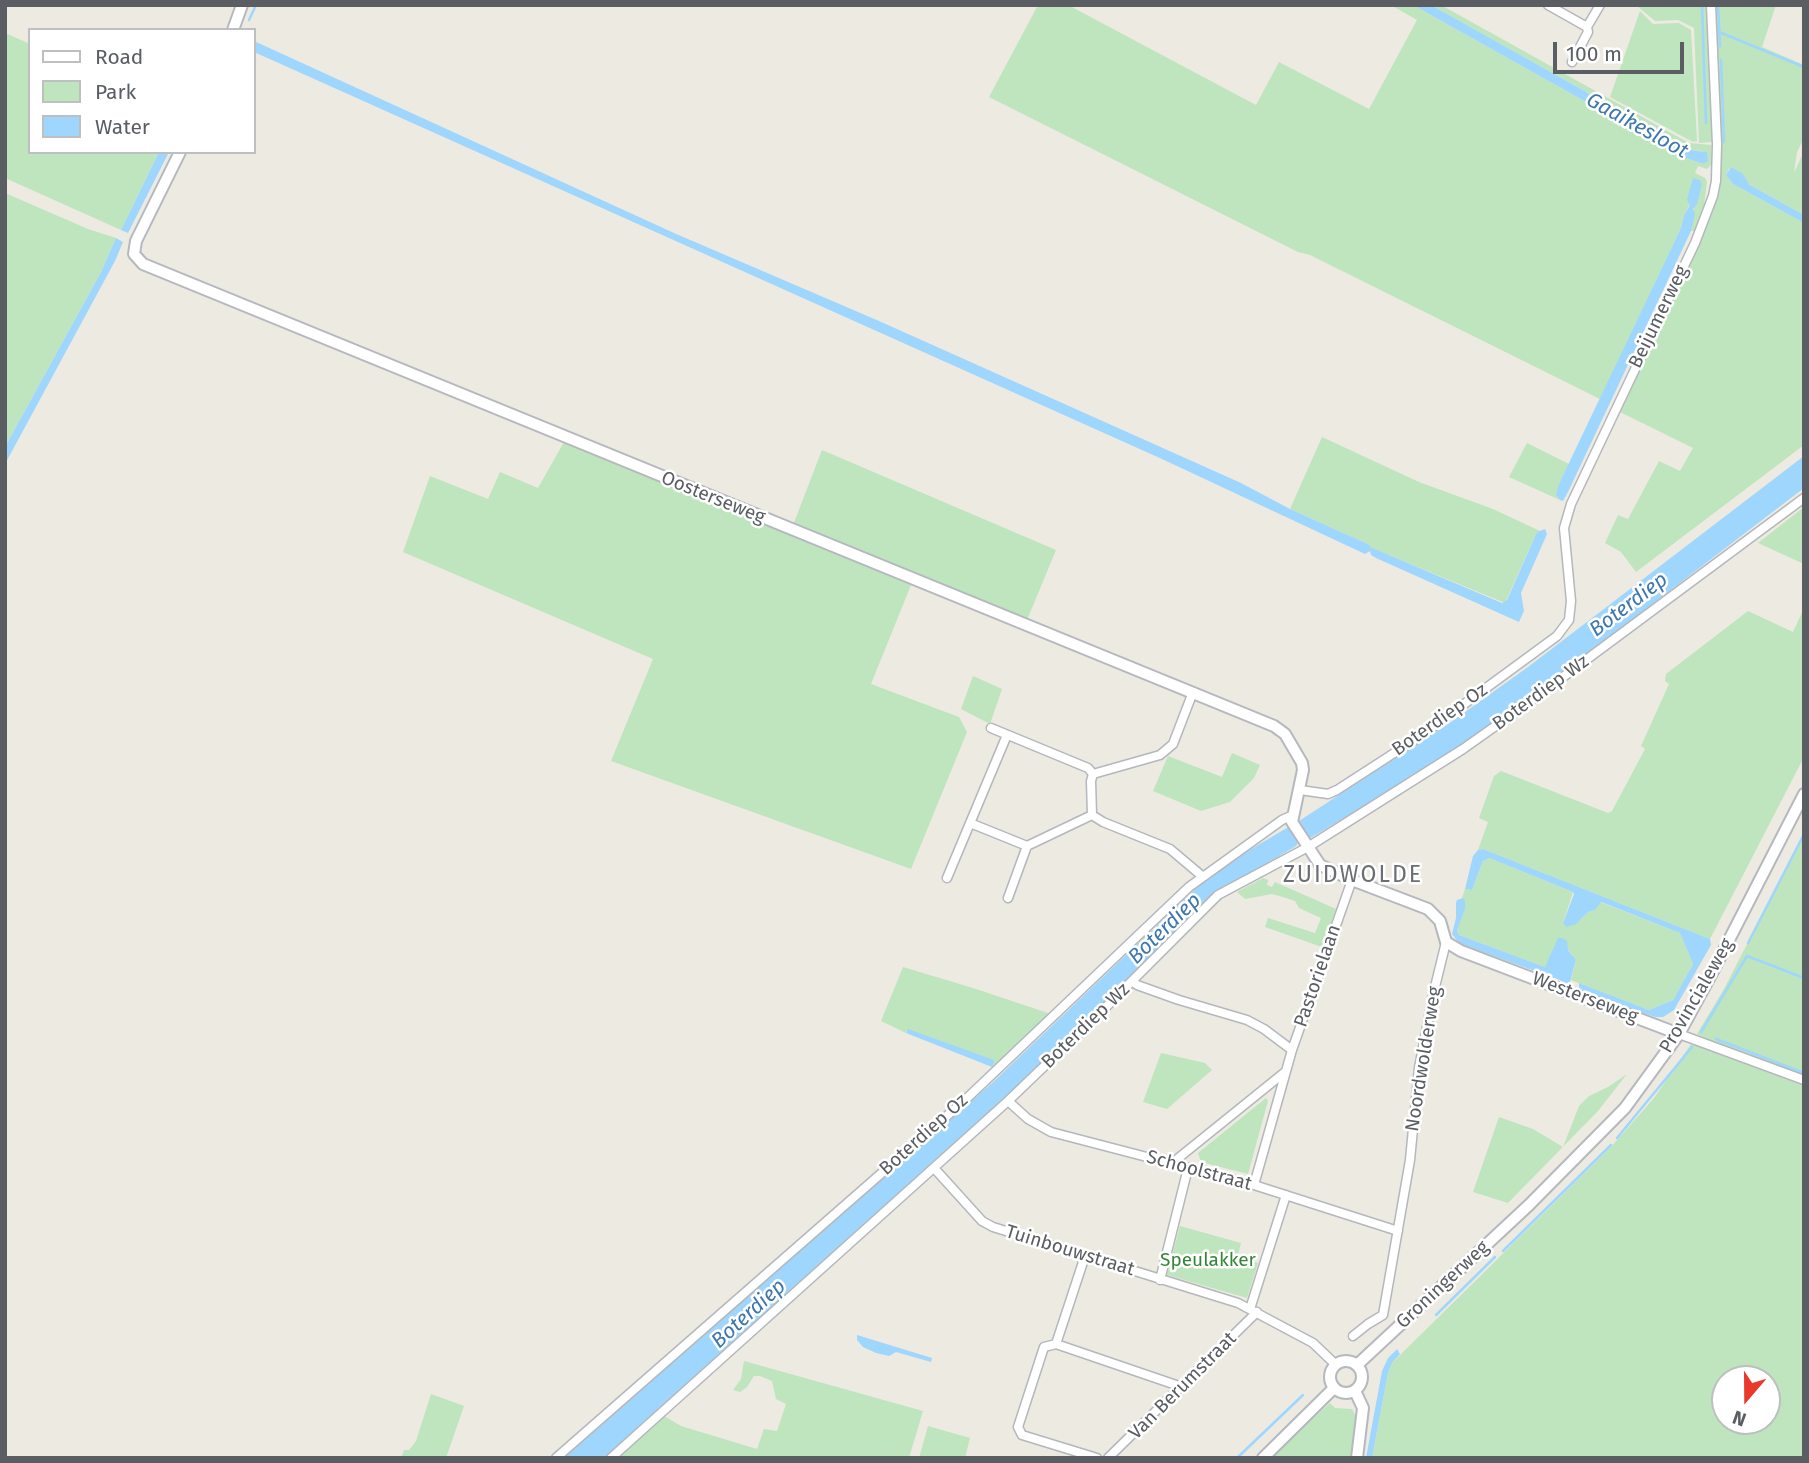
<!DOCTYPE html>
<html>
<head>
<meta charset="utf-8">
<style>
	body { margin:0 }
	#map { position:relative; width:1809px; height:1463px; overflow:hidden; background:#edeae1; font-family:"Fira Sans",sans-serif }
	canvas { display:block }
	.frame { position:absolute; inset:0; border:7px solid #5a5e62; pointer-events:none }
	.legend { position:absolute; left:28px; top:28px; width:228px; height:126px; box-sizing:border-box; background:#fff; border:2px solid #bdbfc0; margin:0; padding:9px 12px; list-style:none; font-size:21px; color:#5a5e62 }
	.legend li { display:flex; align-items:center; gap:14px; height:35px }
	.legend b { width:35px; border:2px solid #bdbfc0 }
	.north { position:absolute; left:1711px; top:1365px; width:70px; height:70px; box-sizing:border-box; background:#fff; border:2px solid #bdbfc0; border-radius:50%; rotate:200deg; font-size:19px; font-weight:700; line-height:28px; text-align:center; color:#5a5e62 }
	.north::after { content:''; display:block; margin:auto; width:24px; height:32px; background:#e8392c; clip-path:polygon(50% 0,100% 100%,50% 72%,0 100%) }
	.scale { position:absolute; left:1553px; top:42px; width:131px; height:32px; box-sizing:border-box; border:4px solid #5a5e62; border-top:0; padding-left:9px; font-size:21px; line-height:24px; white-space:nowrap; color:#5a5e62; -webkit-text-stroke:5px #fff; paint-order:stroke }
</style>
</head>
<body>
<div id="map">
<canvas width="1809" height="1463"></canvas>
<div class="frame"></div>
<ul class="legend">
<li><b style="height:9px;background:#fff"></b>Road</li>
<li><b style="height:19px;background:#bee5bd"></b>Park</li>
<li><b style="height:19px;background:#9fd6fe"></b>Water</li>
</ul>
<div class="north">N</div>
<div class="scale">100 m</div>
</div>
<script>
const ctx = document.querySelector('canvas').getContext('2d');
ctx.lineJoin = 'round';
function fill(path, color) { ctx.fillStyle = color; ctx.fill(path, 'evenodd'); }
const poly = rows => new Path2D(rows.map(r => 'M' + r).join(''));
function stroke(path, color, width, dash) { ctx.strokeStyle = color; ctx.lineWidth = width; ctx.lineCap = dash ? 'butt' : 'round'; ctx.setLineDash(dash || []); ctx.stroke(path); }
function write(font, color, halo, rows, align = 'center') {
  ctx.font = font + ' "Fira Sans",sans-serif'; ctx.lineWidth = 5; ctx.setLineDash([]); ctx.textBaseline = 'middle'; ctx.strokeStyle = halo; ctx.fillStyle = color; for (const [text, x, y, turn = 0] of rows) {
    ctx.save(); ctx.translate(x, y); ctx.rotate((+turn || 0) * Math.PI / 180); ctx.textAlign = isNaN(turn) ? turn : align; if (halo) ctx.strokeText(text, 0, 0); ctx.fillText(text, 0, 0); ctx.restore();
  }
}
fill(poly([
	[1038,5,1068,5,1256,105,1279,62,1369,109,1417,20,1391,5,1413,5,1686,158,1703,164,1703,151,1690,150,1431,5,1441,5,1689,143,1711,145,1712,164,1707,169,1698,166,1695,173,1705,178,1707,182,1704,205,1694,231,1691,231,1694,207,1690,204,1684,215,1681,228,1600,399,1310,255,1298,252,989,97],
	[1636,5,1707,5,1713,140,1711,142,1699,143,1694,28,1678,20,1655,21],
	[1716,5,1776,5,1762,47,1804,65,1804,138,1797,152,1794,173,1804,151,1804,215,1750,185,1740,172,1730,167,1726,175,1733,184,1804,223,1804,445,1636,572,1621,552,1605,543,1618,515,1628,519,1659,461,1680,471,1693,448,1620,412,1713,211,1720,187],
	[1640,11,1653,24,1679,23,1691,30,1697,141,1693,142,1610,97],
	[5,33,30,44,30,152,159,152,121,230,5,178],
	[5,193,88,229,116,238,101,272,5,447],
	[1322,437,1419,482,1493,509,1540,531,1537,532,1505,603,1369,547,1370,545,1290,509],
	[564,442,911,585,871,684,959,717,967,732,911,869,611,761,653,659,403,552,430,476,488,499,500,472,538,488],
	[1527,443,1569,464,1558,486,1556,495,1560,500,1509,477],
	[822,450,1056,550,1027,620,793,525],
	[1804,507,1804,564,1758,543],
	[1804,608,1804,757,1710,939,1483,849,1478,850,1488,822,1479,818,1494,776,1501,771,1608,813,1612,811,1645,749,1641,746,1669,684,1665,681,1666,674,1748,611,1793,632],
	[973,676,1002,689,990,724,961,709],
	[1232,753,1260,765,1254,778,1230,802,1201,811,1153,791,1168,756,1222,777],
	[1804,833,1804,1076,1710,1041,1697,1034,1724,989],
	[1489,858,1573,892,1563,923,1580,920,1588,912,1595,910,1600,902,1680,933,1693,964,1673,1000,1649,1010,1571,980,1576,961,1568,949,1545,967,1459,935,1457,931,1465,908,1465,900,1462,898,1465,889,1472,890,1483,861],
	[1263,878,1268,880,1267,885,1272,887,1275,882,1336,909,1322,947,1265,927,1268,918,1315,933,1321,918,1299,908,1295,901,1283,897,1272,894,1245,899,1237,892],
	[903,967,973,988,1051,1014,996,1066,993,1065,994,1063,906,1031,906,1033,881,1021],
	[1691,1044,1804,1086,1804,1458,1372,1458,1388,1373,1392,1363,1610,1148,1654,1098],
	[1725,1379,1767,1379,1767,1421,1725,1421],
	[1161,1053,1205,1063,1212,1070,1167,1109,1143,1102],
	[1627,1074,1598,1111,1508,1203,1473,1192,1499,1117,1533,1129,1563,1147,1579,1106,1589,1096,1608,1087],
	[1266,1098,1268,1101,1248,1174,1201,1162,1198,1153],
	[1180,1226,1241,1243,1238,1255,1258,1263,1247,1298,1167,1275],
	[744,1361,923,1411,909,1458,616,1458,664,1416,681,1426,757,1449,764,1429,777,1431,786,1404,776,1399,772,1381,760,1376,754,1376,747,1387,740,1392,733,1390,741,1379],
	[431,1394,464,1406,446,1458,401,1458,404,1450,409,1450,416,1441],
	[1330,1403,1335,1408,1352,1409,1359,1422,1353,1458,1269,1458],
	[928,1426,970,1438,965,1458,919,1458]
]), '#bee5bd');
fill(poly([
	[1413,5,1431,5,1690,150,1707,152,1708,161,1703,164,1686,158],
	[254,41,674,233,879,321,1241,483,1290,509,1370,545,1370,547,1502,603,1507,600,1537,532,1545,529,1547,534,1521,593,1524,611,1519,622,1376,558,1371,555,1370,551,1365,554,1162,459,254,52],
	[159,152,169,152,128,233,121,230],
	[1731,167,1742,173,1750,185,1804,215,1804,223,1733,184,1726,175],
	[1693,178,1700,180,1702,184,1697,204,1693,209,1695,214,1691,231,1568,492,1563,501,1560,500,1556,495,1558,486,1681,228,1684,215,1690,205,1687,200],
	[116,238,123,242,115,261,5,464,5,447,101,272],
	[1804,456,1804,488,1587,654,1503,716,1415,776,1312,837,1299,841,1296,846,1217,893,1023,1082,669,1403,605,1458,564,1458,992,1083,1214,871,1302,819,1451,722,1528,667],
	[1483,849,1710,939,1711,945,1674,1010,1663,1017,1655,1017,1587,993,1579,988,1579,983,1649,1010,1673,1000,1693,964,1680,933,1601,902,1595,910,1588,912,1576,924,1566,927,1563,923,1574,894,1573,892,1489,858,1483,861,1472,890,1465,889,1473,856,1478,850],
	[1463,898,1465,900,1465,909,1457,931,1459,935,1545,967,1558,938,1562,938,1567,941,1568,950,1576,960,1570,982,1567,985,1560,980,1460,944,1452,934,1456,918,1456,903,1457,900],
	[908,1029,994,1060,994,1063,992,1067,906,1033],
	[857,1335,932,1358,931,1362,896,1352,889,1356,876,1353,863,1347,857,1340],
	[1397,1349,1400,1354,1392,1363,1388,1373,1372,1458,1366,1458,1382,1371,1388,1358]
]), '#9fd6fe');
stroke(poly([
	[1702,5,1706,123],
	[1718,5,1720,46],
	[249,20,256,5],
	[1719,32,1804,67],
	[1721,60,1724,142],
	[1748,943,1804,834],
	[1701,1032,1747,956,1804,978],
	[1716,1039,1804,1073],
	[1617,1138,1692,1047],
	[1503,1251,1611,1145],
	[1436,1315,1495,1257],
	[1237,1458,1303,1395]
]), '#9fd6fe', 2.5);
const street = poly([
	[1548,5,1587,27],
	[1572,62,1588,32,1587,27,1600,5],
	[991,728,1088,768,1093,774],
	[1093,774,1160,755,1173,744,1193,692],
	[1300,790,1328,794,1337,790,1422,735,1557,636,1569,620,1571,601,1564,528,1571,504,1695,243,1713,196,1716,181,1717,144,1711,5],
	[1092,815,1103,822,1170,849,1202,876],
	[970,823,1027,846],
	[947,878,1007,735],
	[1008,898,1027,846,1092,815,1091,781,1093,774],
	[1132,981,1137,985,1179,1000,1247,1020,1264,1029,1292,1050],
	[1679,1034,1804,1080],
	[1008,1101,1028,1119,1051,1132,1254,1185,1398,1231],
	[1171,1164,1285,1072],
	[934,1168,982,1221,993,1227,1238,1303,1313,1343,1335,1364],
	[1254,1185,1292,1050,1352,880],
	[1085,1256,1056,1344,1044,1347,1018,1427,1022,1435,1097,1458],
	[1160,1280,1188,1168],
	[1250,1309,1286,1195],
	[1353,1336,1368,1324,1383,1315,1410,1160,1419,1068,1434,991,1446,942],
	[1056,1344,1182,1387],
	[556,1458,964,1101,1189,887,1282,820,1293,815],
	[611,1458,1008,1101,1107,1006,1218,895,1308,847,1463,749,1528,703,1804,498],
	[1108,1458,1257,1312]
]);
const secondary = poly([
	[233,30,242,5],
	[180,152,136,241,134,254,143,264,1274,726,1285,734,1302,763,1303,770,1292,822,1320,865,1352,880,1428,909,1440,921,1446,942,1461,951,1679,1034],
	'1330 1377a16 16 0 1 1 32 0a16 16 0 1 1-32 0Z',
	[1357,1365,1529,1205,1625,1108,1679,1034,1711,975,1804,794],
	[1355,1391,1363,1408,1357,1458],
	[1263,1458,1334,1388]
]);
stroke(street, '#b4b7bc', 11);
stroke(secondary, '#b5b8be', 14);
stroke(street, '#fff', 8);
stroke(secondary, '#fff', 10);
write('19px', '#5a5e62', '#fff', [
	["Beijumerweg",1659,317,-64],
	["Oosterseweg",713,498,22],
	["Boterdiep Wz",1541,693,-36],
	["Boterdiep Oz",1440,720,-35],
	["Pastorielaan",1318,976,-71],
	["Provincialeweg",1697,996,-60],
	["Westerseweg",1585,998,21],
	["Boterdiep Wz",1086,1026,-44],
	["Noordwolderweg",1424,1059,-81],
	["Boterdiep Oz",924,1135,-42],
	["Schoolstraat",1199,1171,15],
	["Tuinbouwstraat",1070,1251,17],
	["Groningerweg",1443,1285,-43],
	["Van Berumstraat",1183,1386,-45]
]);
write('19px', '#358538', '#fff', [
	["Speulakker",1208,1261]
]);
write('italic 21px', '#3d77af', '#fff', [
	["Gaaikesloot",1637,126,29],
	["Boterdiep",1629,605,-37],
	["Boterdiep",1165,929,-44],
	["Boterdiep",749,1314,-42]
]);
ctx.letterSpacing = '2px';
write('23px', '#6b6f74', '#fff', [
	["ZUIDWOLDE",1353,876]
]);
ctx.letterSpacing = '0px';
</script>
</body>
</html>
